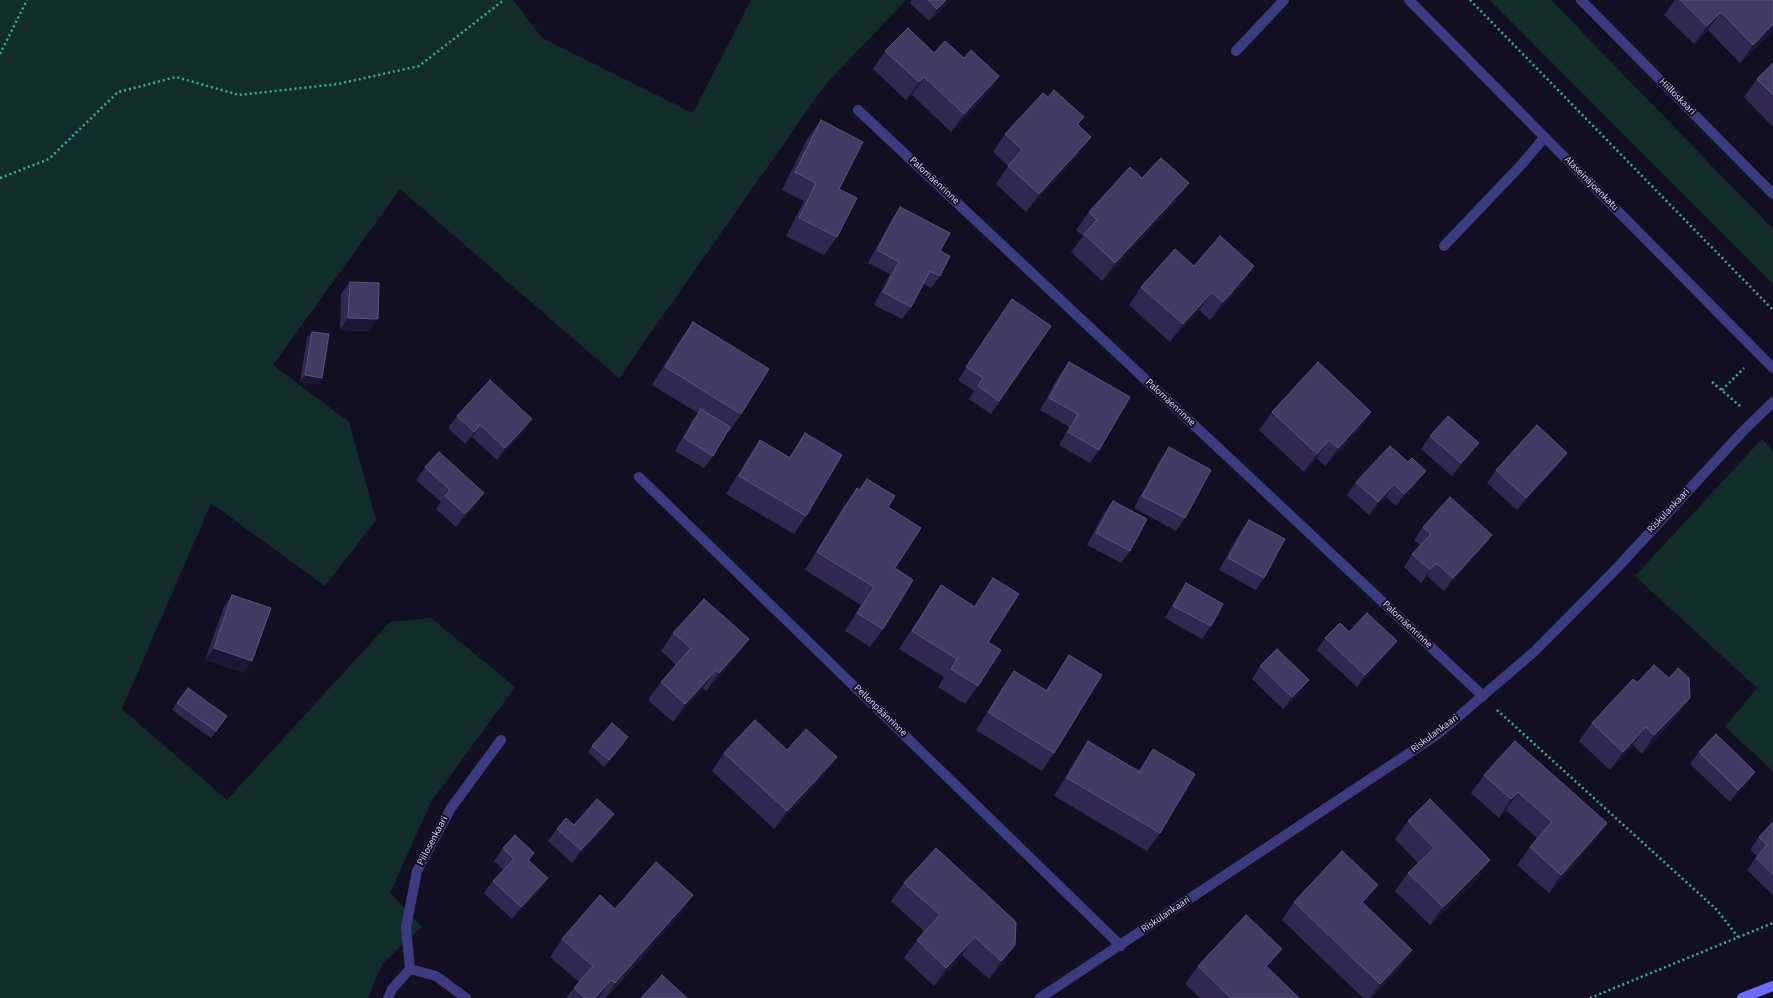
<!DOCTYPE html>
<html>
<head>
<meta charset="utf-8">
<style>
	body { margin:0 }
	canvas { display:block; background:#120f22 }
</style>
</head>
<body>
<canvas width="1773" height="998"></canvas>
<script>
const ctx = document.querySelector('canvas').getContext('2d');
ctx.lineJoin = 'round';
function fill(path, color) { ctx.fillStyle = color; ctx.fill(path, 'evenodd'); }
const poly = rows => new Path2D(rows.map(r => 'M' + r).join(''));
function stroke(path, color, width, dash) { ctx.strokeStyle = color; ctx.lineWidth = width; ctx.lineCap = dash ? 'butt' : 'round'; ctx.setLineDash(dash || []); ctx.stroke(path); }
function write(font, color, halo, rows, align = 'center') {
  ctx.font = font + ' "Source Sans 3",sans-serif'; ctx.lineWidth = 4; ctx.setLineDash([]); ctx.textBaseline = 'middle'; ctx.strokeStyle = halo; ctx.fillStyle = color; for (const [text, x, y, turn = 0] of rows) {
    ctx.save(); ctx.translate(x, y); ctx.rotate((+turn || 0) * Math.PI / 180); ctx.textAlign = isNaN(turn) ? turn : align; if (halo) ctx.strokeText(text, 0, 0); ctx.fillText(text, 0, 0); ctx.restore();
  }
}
fill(poly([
	[0,0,513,0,542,38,693,113,751,0,906,0,825,85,619,378,400,189,273,365,349,422,376,520,325,586,211,503,122,709,227,800,390,622,431,618,515,687,431,802,390,893,422,927,382,964,368,998,0,998],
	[1490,0,1551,0,1773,229,1773,284],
	[1762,439,1773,451,1773,771,1725,727,1757,688,1635,576]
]), '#122c2b');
stroke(poly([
	[1470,0,1773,310],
	[0,54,27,0],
	[0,178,49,159,118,92,176,77,239,95,338,84,419,66,504,0],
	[1712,382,1740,406],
	[1722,390,1744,368],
	[1497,710,1717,910,1738,937],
	[1590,998,1773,923]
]), '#33b0a6', 2.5, [2, 3]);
stroke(poly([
	[1236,51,1284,0],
	[1444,246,1522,164,1544,138]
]), '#3d3b80', 10);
stroke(poly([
	[1581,0,1773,194],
	[858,110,1483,696],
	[639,477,1121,946],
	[410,969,436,976,466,998],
	[388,998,392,989,410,969,406,927,417,871,451,808,501,740],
	[1040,998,1438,734,1535,651,1617,568,1745,429,1773,402]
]), '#3d3b80', 10);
stroke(poly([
	[1409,0,1773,368]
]), '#3d3b80', 10);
stroke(poly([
	[1742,998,1773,986]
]), '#6d6df9', 10);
fill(poly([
	[912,0,950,0,929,21,910,3],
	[1675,0,1773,0,1773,30,1740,63,1708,30,1694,44,1664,15],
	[885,51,934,53,964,58,999,76,987,94,951,132,912,95,906,100,873,69],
	[1773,63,1773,125,1772,126,1744,97,1757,79],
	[1048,97,1084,117,1078,125,1078,155,1026,212,996,184,1008,166,993,152,1005,134],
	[821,120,839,189,837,237,824,255,786,236,804,201,782,190,808,138],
	[1142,178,1176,201,1102,281,1071,252,1083,236,1076,230,1089,212],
	[900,207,940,251,940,276,931,288,923,284,911,307,902,319,874,305,890,274,868,263,892,219],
	[1194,266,1254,266,1242,284,1210,320,1199,310,1170,342,1129,305,1141,287],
	[350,282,369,331,340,330,341,294],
	[1012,299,1051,326,991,414,969,399,974,391,958,380],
	[693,322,741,414,729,432,728,431,713,456,704,468,675,451,692,421,698,413,652,385,680,340],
	[312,332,322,378,318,384,300,382,307,338],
	[1069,362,1099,450,1090,463,1059,445,1069,427,1040,410,1060,374],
	[1272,412,1371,412,1359,430,1325,466,1317,458,1304,472,1259,430],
	[457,416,523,432,497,460,472,437,465,444,448,428],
	[805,433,806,516,794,534,726,494,748,458,760,440,789,457],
	[1430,436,1470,455,1452,476,1421,449],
	[1169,447,1185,518,1176,531,1134,508,1160,460],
	[1567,453,1558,465,1517,510,1487,483,1496,470],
	[425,467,475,506,456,527,436,509,441,502,416,480],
	[867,479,888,507,895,568,883,629,870,647,845,631,861,605,805,570,844,506,857,488,859,490],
	[1356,482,1417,483,1396,506,1386,497,1369,515,1347,495],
	[1113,501,1130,551,1121,563,1087,545,1104,513],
	[1249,520,1264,578,1256,590,1219,570,1240,532],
	[1423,527,1492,535,1483,547,1444,591,1427,576,1421,583,1404,567,1412,554,1420,545,1414,540],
	[993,578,988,642,978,686,965,704,938,687,944,677,899,649,929,603,941,585,974,606],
	[1186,583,1211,626,1202,639,1165,618,1178,595],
	[232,595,244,673,205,660,224,607],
	[1349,632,1388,653,1357,687,1317,650,1325,638],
	[673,633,749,639,736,657,706,691,703,688,673,722,648,700,661,682,676,665,661,651],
	[1069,655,1054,753,1042,771,976,730,1002,689,1014,671,1046,690,1057,673],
	[1260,666,1300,692,1283,709,1252,679],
	[1637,683,1690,698,1677,716,1642,754,1633,745,1610,770,1579,741,1592,723],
	[188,688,227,716,211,738,172,710],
	[1088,741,1138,771,1153,749,1160,833,1147,851,1054,796,1076,759],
	[624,744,604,767,588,752,592,746],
	[1699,752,1755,772,1746,785,1730,802,1690,764],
	[724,753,824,775,774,829,712,771],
	[1484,775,1607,823,1594,841,1549,893,1517,865,1530,847,1537,838,1506,810,1499,818,1471,793],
	[1408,821,1478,878,1430,925,1395,891,1408,873,1418,863,1395,839],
	[1773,822,1773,895,1747,870,1757,856,1750,850,1759,837],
	[574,825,605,827,572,863,548,841,557,829],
	[503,848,534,853,529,860,539,891,512,919,484,893,493,881,503,870,494,861],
	[904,883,1015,945,1003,963,989,979,962,955,934,986,904,958,917,940,925,932,891,901],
	[693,895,681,913,606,998,566,998,574,988,579,982,550,957,562,939,615,909],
	[1294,902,1364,904,1399,968,1371,998,1363,998,1282,920],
	[1198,966,1268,968,1299,998,1200,998,1185,984]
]), '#302850');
fill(poly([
	[946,0,950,0,929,21,937,9],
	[1721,12,1708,30,1694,44,1707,26],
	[1773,24,1773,30,1740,63,1753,45],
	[999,76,987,94,951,132,964,114],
	[924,77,912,95,906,100,919,82],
	[1091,137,1078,155,1026,212,1039,194],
	[1189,183,1176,201,1102,281,1115,263],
	[1254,266,1242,284,1210,320,1223,302],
	[1212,292,1199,310,1170,342,1183,324],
	[348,318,378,319,369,331,340,330],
	[305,375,322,378,318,384,300,382],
	[1371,412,1359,430,1325,466,1338,448],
	[532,419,523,432,497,460,505,448],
	[480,425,472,437,465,444,474,432],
	[1329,440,1317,458,1304,472,1317,454],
	[1479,443,1470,455,1452,476,1461,463],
	[1567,453,1558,465,1517,510,1526,498],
	[1426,471,1417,483,1396,506,1404,494],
	[1394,484,1386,497,1369,515,1378,502],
	[484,493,475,506,456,527,465,514],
	[1492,535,1483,547,1444,591,1453,578],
	[1436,563,1427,576,1421,583,1430,570],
	[749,639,736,657,706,691,719,673],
	[1397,641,1388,653,1357,687,1365,675],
	[214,648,252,661,244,673,205,660],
	[716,670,703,688,673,722,685,704],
	[1309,680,1300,692,1283,709,1292,697],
	[1690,698,1677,716,1642,754,1654,735],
	[1646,727,1633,745,1610,770,1623,752],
	[628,737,624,744,604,767,609,760],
	[837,757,824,775,774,829,787,811],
	[1755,772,1746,785,1730,802,1738,790],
	[1518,792,1506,810,1499,818,1511,799],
	[614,814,605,827,572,863,581,850],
	[1607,823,1594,841,1549,893,1561,875],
	[1490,860,1478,878,1430,925,1443,907],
	[548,878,539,891,512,919,521,907],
	[1378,885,1365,903,1349,920,1362,902],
	[693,895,681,913,605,998,615,983],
	[975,937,962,955,934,986,946,968],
	[1015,945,1003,963,989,979,1001,961],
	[1282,949,1269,967,1253,984,1266,966],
	[1412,950,1399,968,1371,998,1370,998,1380,984],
	[611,980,599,998,595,998]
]), '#1c1636');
const building = poly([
	[928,0,946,0,937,9,928,0],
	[1680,0,1773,0,1773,24,1753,45,1721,12,1707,26,1680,0],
	[908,28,934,53,945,41,964,58,971,50,999,76,964,114,924,77,919,82,885,51,908,28],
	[1773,63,1773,95,1757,79,1773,63],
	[1054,90,1084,117,1077,124,1091,137,1039,194,1008,166,1022,150,1005,134,1043,93,1048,97,1054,90],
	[821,120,863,142,839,189,857,198,837,237,799,218,816,183,795,172,821,120],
	[1161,158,1189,183,1115,263,1084,234,1097,220,1089,212,1130,167,1142,178,1161,158],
	[900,207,950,233,940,251,950,256,940,276,930,271,911,307,883,292,899,262,877,250,900,207],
	[1220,236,1254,266,1223,302,1212,292,1183,324,1141,287,1175,249,1194,266,1220,236],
	[350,282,379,283,378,319,348,318,350,282],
	[1012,299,1051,326,999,401,978,386,983,378,966,367,1012,299],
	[693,322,769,369,741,414,665,367,693,322],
	[312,332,329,334,322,378,305,375,312,332],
	[1069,362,1130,397,1099,450,1068,432,1078,414,1049,398,1069,362],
	[1318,362,1371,412,1338,448,1329,440,1317,454,1272,412,1318,362],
	[490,380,532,419,505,448,480,425,474,432,457,416,490,380],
	[701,409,730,427,713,456,684,438,701,409],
	[1448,416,1479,443,1461,463,1430,436,1448,416],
	[1537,425,1567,453,1526,498,1496,470,1537,425],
	[805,433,842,455,806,516,739,476,760,440,790,458,805,433],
	[1390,446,1408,462,1412,458,1426,471,1404,494,1394,484,1378,502,1356,482,1390,446],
	[1169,447,1211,470,1185,518,1142,496,1169,447],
	[439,452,484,493,465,514,445,496,450,490,425,467,439,452],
	[867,479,895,496,888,507,921,528,895,568,913,580,883,629,857,613,874,587,817,552,857,488,860,490,867,479],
	[1450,497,1492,535,1453,578,1436,563,1430,570,1412,554,1431,534,1423,527,1450,497],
	[1113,501,1147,519,1130,551,1096,533,1113,501],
	[1249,520,1285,539,1264,578,1228,558,1249,520],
	[993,578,1019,594,988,642,1001,650,978,686,951,669,957,659,912,631,941,585,975,607,993,578],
	[1186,583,1223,604,1211,626,1173,606,1186,583],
	[232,595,271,608,252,661,214,648,232,595],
	[704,599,749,639,719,673,716,670,685,704,661,682,691,648,673,633,704,599],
	[1367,613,1397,641,1365,675,1325,638,1340,623,1349,632,1367,613],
	[1277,649,1309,680,1292,697,1260,666,1277,649],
	[1069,655,1102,675,1054,753,988,712,1014,671,1047,691,1069,655],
	[1654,665,1669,678,1678,668,1689,678,1690,698,1654,735,1646,727,1623,752,1592,723,1633,679,1637,683,1654,665],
	[188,688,227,716,216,731,177,703,188,688],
	[755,720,787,750,806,729,837,757,787,811,724,753,755,720],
	[612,723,628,737,609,760,592,746,612,723],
	[1716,734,1755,772,1738,790,1699,752,1716,734],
	[1088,741,1140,772,1153,749,1195,774,1160,833,1067,778,1088,741],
	[1515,741,1607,823,1561,875,1530,847,1552,822,1518,792,1511,799,1484,775,1515,741],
	[597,799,614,814,581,850,557,829,566,818,574,825,597,799],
	[1430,799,1490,860,1443,907,1408,873,1434,848,1408,821,1430,799],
	[1773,822,1773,874,1756,858,1767,845,1759,837,1773,822],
	[515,835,534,853,528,860,548,878,521,907,493,881,514,859,503,848,515,835],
	[936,848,1016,922,1015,945,1001,961,975,937,946,968,917,940,940,915,904,883,936,848],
	[1342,851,1378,885,1362,902,1412,950,1380,984,1294,902,1342,851],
	[656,862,693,895,615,983,611,980,595,998,585,998,574,988,593,966,562,939,600,895,615,909,656,862],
	[1246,915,1282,949,1266,966,1299,998,1231,998,1198,966,1246,915],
	[662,975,687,998,641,998,662,975]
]);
fill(building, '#413a63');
stroke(building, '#59527b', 1);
write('10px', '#d6d2fd', '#120f22', [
	["Hiilloskaari",1677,97,45],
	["Palomäenrinne",934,181,43],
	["Alaseinäjoenkatu",1591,184,45],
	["Palomäenrinne",1170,403,43],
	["Riskulankaari",1669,511,-47],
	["Palomäenrinne",1407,625,43],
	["Pellonpäänrinne",880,711,44],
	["Riskulankaari",1435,734,-37],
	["Piilosenkaari",433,841,-62],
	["Riskulankaari",1166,915,-34]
]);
</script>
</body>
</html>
